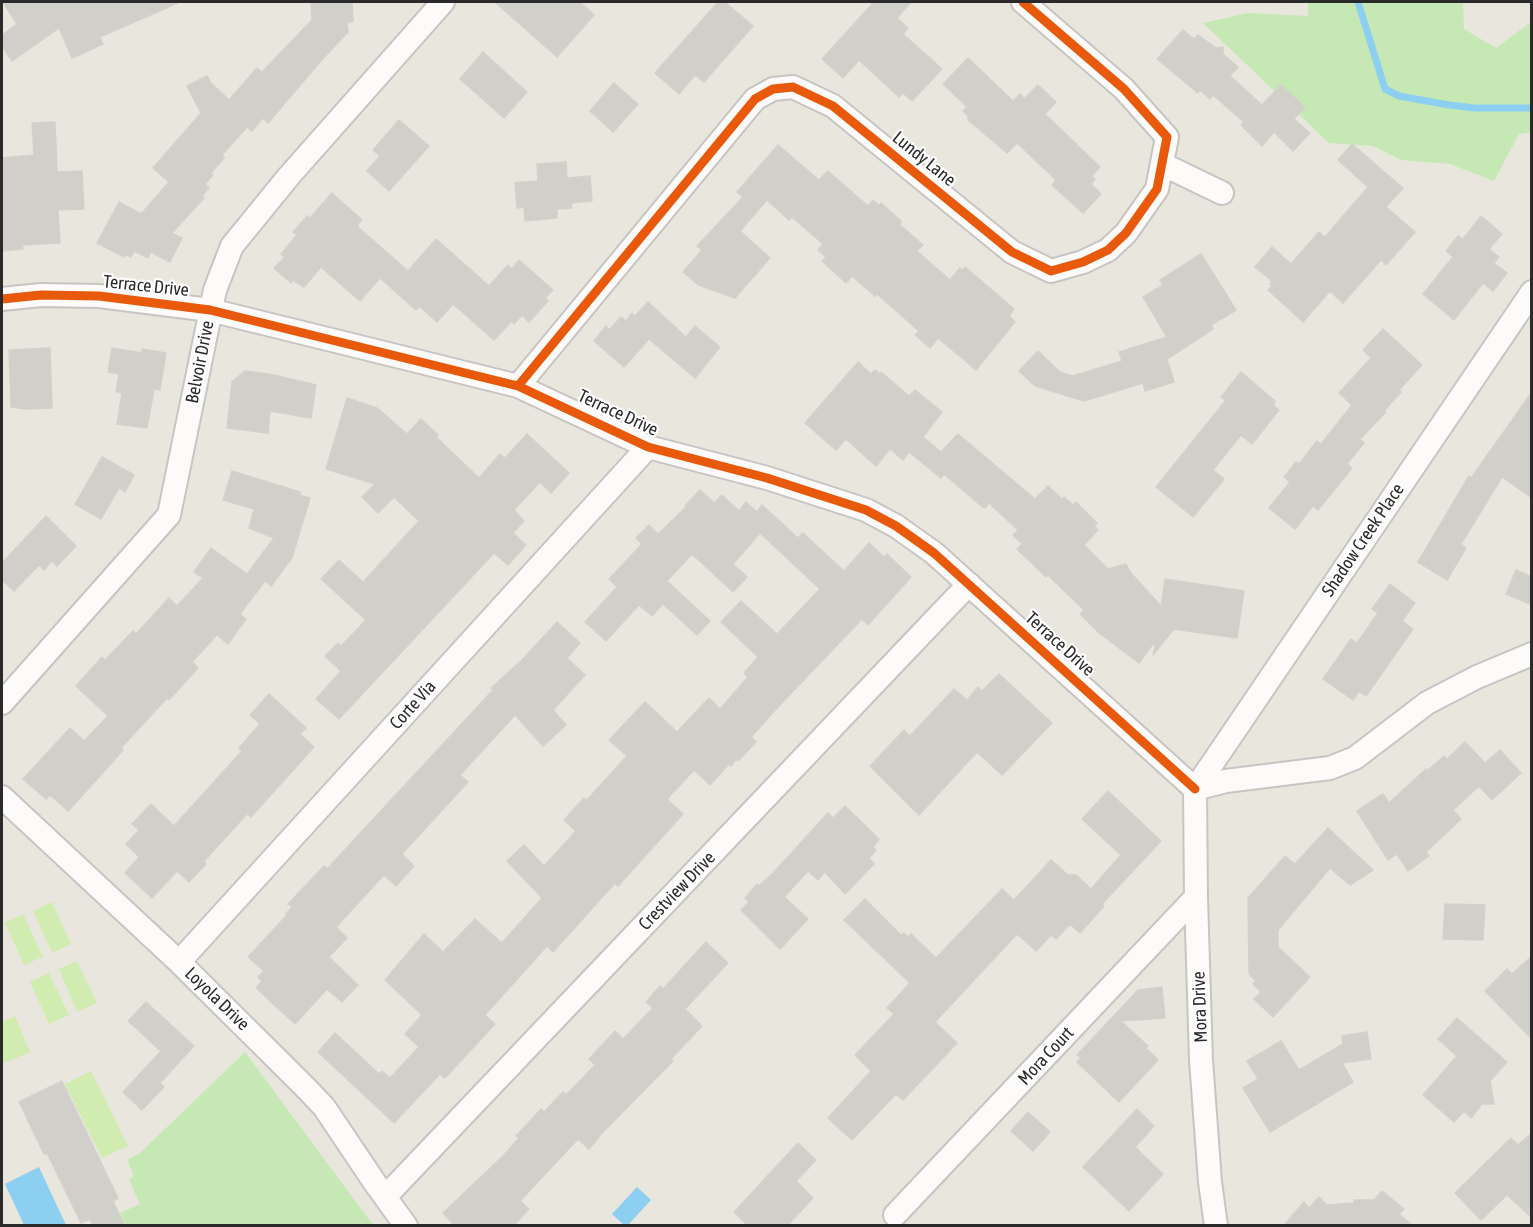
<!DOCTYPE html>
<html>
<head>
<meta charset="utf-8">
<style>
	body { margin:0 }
	#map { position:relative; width:1533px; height:1227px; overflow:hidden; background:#e9e6de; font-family:"Asap Condensed",sans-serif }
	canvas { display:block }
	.frame { position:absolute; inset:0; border:3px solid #2a2a2a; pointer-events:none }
</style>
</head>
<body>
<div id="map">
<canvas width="1533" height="1227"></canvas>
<div class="frame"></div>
</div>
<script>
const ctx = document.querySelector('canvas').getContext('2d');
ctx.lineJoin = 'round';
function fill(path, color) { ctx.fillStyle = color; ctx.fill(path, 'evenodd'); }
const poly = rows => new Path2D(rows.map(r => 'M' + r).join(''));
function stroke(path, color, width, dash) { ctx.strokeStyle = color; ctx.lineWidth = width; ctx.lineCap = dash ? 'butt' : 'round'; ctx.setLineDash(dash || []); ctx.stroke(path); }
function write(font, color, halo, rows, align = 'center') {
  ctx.font = font + ' "Asap Condensed",sans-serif'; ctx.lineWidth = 4.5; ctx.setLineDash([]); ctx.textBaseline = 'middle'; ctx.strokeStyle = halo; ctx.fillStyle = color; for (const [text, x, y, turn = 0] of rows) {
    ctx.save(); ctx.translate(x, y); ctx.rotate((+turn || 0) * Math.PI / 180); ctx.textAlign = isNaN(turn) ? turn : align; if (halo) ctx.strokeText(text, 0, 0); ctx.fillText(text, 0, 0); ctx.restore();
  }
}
fill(poly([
	[1308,2,1463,2,1464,29,1496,48,1531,22,1531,132,1519,134,1494,181,1450,164,1401,160,1373,146,1329,143,1203,23,1248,13,1308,16],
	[245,1052,305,1133,373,1225,126,1225,120,1213,140,1204,129,1180,134,1176,127,1160,140,1153]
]), '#c5e8b4');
fill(poly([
	[52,902,71,944,52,953,33,911],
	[23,914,43,957,24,965,5,923],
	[77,961,97,1003,77,1012,59,969],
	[49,973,69,1015,49,1024,30,982],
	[15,1016,30,1052,2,1064,2,1022],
	[91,1071,128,1146,102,1158,65,1084]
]), '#d1ecb1');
fill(poly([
	[39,1167,66,1225,24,1225,5,1184],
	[637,1187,651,1200,628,1225,624,1225,612,1214]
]), '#8ccff1');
stroke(poly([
	[1358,2,1385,89,1399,96,1449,105,1475,108,1532,108]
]), '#8ccff1', 7);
const building = poly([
	[3,2,180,2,100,37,103,44,72,58,59,28,12,61,2,46,2,35,17,24,3,2],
	[311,2,352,2,353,22,347,22,348,32,319,63,268,123,263,118,252,131,247,127,222,155,224,158,211,173,213,175,205,184,209,188,202,196,204,198,172,233,182,238,170,262,151,252,148,258,134,251,131,257,126,254,124,257,97,243,119,202,141,214,169,182,153,168,201,113,187,86,207,76,211,83,229,100,257,68,262,72,312,20,311,2],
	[495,2,580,2,594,15,557,57,495,2],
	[718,2,725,2,753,26,704,82,695,75,679,94,655,73,718,2],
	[874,2,911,2,897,18,908,28,903,34,942,69,912,101,903,93,899,97,859,60,843,78,822,59,874,2],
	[1183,30,1194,39,1198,35,1216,48,1223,47,1223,54,1238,67,1230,76,1262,105,1281,85,1305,107,1294,119,1310,133,1293,151,1274,132,1262,146,1241,125,1244,122,1213,95,1210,99,1200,90,1198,93,1157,59,1183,30],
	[483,52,527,92,504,118,460,79,483,52],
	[968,58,1013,101,1020,94,1024,99,1038,85,1056,102,1045,114,1100,167,1092,176,1095,179,1091,184,1101,194,1083,213,1052,185,1056,180,1017,143,1007,153,968,120,968,116,963,111,967,107,943,84,968,58],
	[614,83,638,104,613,132,590,111,614,83],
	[399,120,429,146,389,191,367,171,380,156,373,150,399,120],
	[55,122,57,172,82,171,84,209,58,210,60,243,22,245,23,249,2,251,2,158,34,155,32,123,55,122],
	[1352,144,1403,188,1386,207,1415,232,1386,265,1381,260,1343,303,1330,291,1303,322,1268,290,1272,286,1270,284,1272,281,1255,267,1272,247,1291,264,1319,232,1325,237,1368,187,1338,160,1352,144],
	[778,145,819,180,828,171,868,206,873,200,879,205,881,203,902,222,899,224,923,245,917,251,950,280,960,268,963,270,965,267,1014,309,1009,316,1015,322,976,370,938,338,930,348,915,335,919,331,877,294,875,296,852,276,846,283,822,261,826,257,818,250,823,244,792,217,789,220,767,200,740,231,770,258,735,298,698,285,683,272,702,250,697,246,743,197,737,192,778,145],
	[566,162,567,178,590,176,592,201,571,203,572,208,557,209,557,218,525,221,524,207,517,208,515,183,538,181,537,164,566,162],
	[332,193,362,220,357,226,408,271,436,239,489,286,508,265,512,269,519,260,553,290,545,298,548,301,529,322,522,315,514,324,512,321,494,340,453,304,437,322,419,306,416,310,380,278,360,301,321,267,304,287,293,280,291,283,274,268,285,257,281,254,297,235,293,232,307,216,310,218,332,193],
	[1481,216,1502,234,1489,249,1499,257,1494,263,1507,273,1493,291,1483,283,1454,320,1423,294,1453,257,1446,251,1458,236,1463,239,1481,216],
	[1201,254,1236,310,1211,325,1213,329,1167,359,1174,382,1145,391,1143,383,1084,401,1035,386,1019,371,1038,351,1060,372,1073,376,1122,361,1119,352,1167,337,1143,297,1163,285,1160,280,1201,254],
	[648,302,686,337,695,326,720,347,695,378,649,339,624,367,594,341,606,326,609,330,621,317,626,321,632,313,635,316,648,302],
	[1383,329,1422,365,1399,390,1401,392,1384,411,1386,412,1360,439,1364,443,1347,464,1352,468,1318,510,1313,506,1295,529,1269,508,1290,482,1284,477,1296,462,1299,464,1317,441,1321,444,1352,405,1339,393,1371,358,1363,350,1383,329],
	[50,348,52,408,26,409,11,407,9,350,50,348],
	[112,348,142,353,142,349,166,353,160,390,154,389,147,428,117,424,122,393,116,391,119,374,108,372,112,348],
	[858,362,871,374,875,370,880,374,881,372,909,396,915,390,942,412,923,437,941,452,958,434,1035,499,1048,486,1062,499,1064,497,1073,505,1076,502,1097,523,1094,526,1098,530,1084,545,1108,569,1126,564,1130,572,1161,606,1165,579,1244,591,1237,638,1174,629,1153,655,1155,646,1153,644,1139,663,1099,633,1080,614,1084,610,1048,575,1046,577,1017,549,1022,544,1013,535,1018,530,989,503,985,508,980,505,944,474,941,478,909,452,903,460,890,449,876,466,846,439,836,450,805,423,858,362],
	[245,371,274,375,316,385,311,418,270,411,268,433,227,428,232,382,245,371],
	[1241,372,1275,401,1274,406,1279,410,1252,444,1241,435,1213,470,1224,479,1193,517,1156,487,1226,400,1221,397,1241,372],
	[1532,392,1532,498,1502,477,1461,544,1466,548,1447,580,1418,562,1469,476,1471,478,1532,392],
	[347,398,377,408,407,434,421,419,438,435,436,437,479,478,500,454,505,458,527,434,569,473,551,493,540,482,514,510,524,521,513,533,526,545,508,565,494,553,339,719,316,699,341,671,325,656,338,643,341,646,366,620,321,579,339,560,363,582,419,521,394,497,378,513,362,497,375,484,326,469,347,398],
	[102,457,134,475,125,492,119,488,101,519,75,504,102,457],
	[232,471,300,492,300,495,310,498,292,558,271,586,265,581,240,614,246,619,228,644,217,635,192,662,198,668,169,700,167,698,121,748,123,750,110,765,68,811,50,795,46,799,23,779,70,728,84,741,108,716,76,686,102,657,105,660,133,631,136,634,169,598,177,606,203,578,194,572,211,548,247,574,274,538,249,528,254,509,223,500,232,471],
	[700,490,714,503,722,495,739,511,746,502,757,512,762,505,798,538,803,533,844,571,869,543,884,557,887,554,911,577,868,625,862,619,779,706,751,737,756,742,738,761,736,759,731,766,729,764,710,785,694,770,667,799,683,814,618,886,615,883,553,952,547,946,485,1015,495,1024,445,1078,440,1074,394,1123,318,1052,335,1033,379,1074,382,1071,390,1078,419,1047,405,1034,422,1015,385,980,424,934,443,952,475,919,502,943,542,898,507,861,524,845,544,866,576,831,564,820,584,798,586,801,627,756,609,740,645,702,677,732,709,698,720,709,748,677,744,673,758,657,721,622,741,601,777,634,820,589,760,533,733,564,747,577,733,592,692,554,667,581,710,621,697,635,663,604,652,616,639,605,606,641,585,622,617,587,609,579,642,544,636,538,649,525,658,534,686,507,685,506,700,490],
	[46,516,76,546,57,566,52,561,44,570,39,565,14,591,2,580,2,563,46,516],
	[1516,570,1532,577,1532,605,1506,594,1516,570],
	[1390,584,1415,603,1402,621,1413,629,1366,696,1359,691,1353,700,1323,679,1351,639,1357,643,1378,613,1372,609,1390,584],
	[557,622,580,643,567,658,585,675,553,710,566,725,543,746,515,715,460,775,468,782,402,854,414,866,396,886,384,875,336,927,347,938,329,957,358,985,342,1002,327,989,295,1024,256,988,262,981,258,977,264,971,248,957,287,915,286,914,292,907,288,904,324,866,327,869,493,690,491,688,522,660,557,622],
	[999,674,1052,723,1002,775,977,752,919,815,870,766,904,730,910,736,954,689,967,700,978,687,982,691,999,674],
	[269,694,306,728,300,734,314,747,251,817,247,814,204,861,206,864,189,882,177,871,152,898,125,873,139,857,126,844,139,830,132,824,151,804,174,826,242,751,239,748,260,724,250,715,269,694],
	[1465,742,1485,763,1500,750,1521,773,1492,800,1479,786,1453,810,1461,819,1426,852,1429,856,1408,871,1397,854,1388,860,1357,811,1383,794,1389,803,1426,769,1427,771,1444,756,1447,759,1465,742],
	[1108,791,1161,841,1102,904,1104,906,1080,933,1070,924,1056,939,1051,935,1036,951,1017,934,935,1022,957,1043,903,1100,896,1094,852,1140,828,1118,871,1071,855,1055,894,1014,887,1008,910,983,844,920,865,899,901,935,904,933,908,937,911,934,936,958,1002,889,1014,900,1051,860,1068,875,1076,875,1091,889,1121,855,1082,819,1108,791],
	[845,806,879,839,873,847,876,850,869,858,874,864,845,894,825,872,818,880,808,871,784,897,808,919,780,949,741,910,749,902,745,898,757,884,759,886,774,872,828,813,833,818,845,806],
	[1328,828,1373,870,1350,885,1330,868,1278,930,1278,947,1310,977,1273,1017,1254,999,1261,992,1253,984,1256,981,1249,974,1248,898,1285,856,1295,864,1328,828],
	[1445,904,1485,905,1483,940,1443,939,1445,904],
	[706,942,728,963,685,1009,702,1026,671,1059,673,1061,604,1131,589,1149,578,1139,520,1201,529,1209,513,1226,455,1226,443,1213,504,1155,519,1138,516,1136,541,1109,544,1112,563,1092,566,1095,595,1065,589,1059,615,1031,623,1039,653,1008,646,1002,660,986,663,989,706,942],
	[1532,956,1532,1039,1485,991,1507,969,1512,974,1532,956],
	[1162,987,1165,1018,1121,1021,1148,1046,1146,1048,1158,1060,1119,1102,1077,1062,1081,1058,1077,1055,1138,990,1162,987],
	[146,1002,194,1046,160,1083,164,1087,142,1110,123,1092,161,1051,128,1021,146,1002],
	[1457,1018,1507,1062,1490,1081,1494,1104,1482,1104,1471,1118,1464,1111,1454,1122,1423,1095,1457,1056,1438,1039,1457,1018],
	[1367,1032,1371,1059,1342,1063,1353,1082,1270,1132,1243,1088,1258,1079,1247,1061,1281,1041,1299,1070,1343,1044,1342,1036,1367,1032],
	[62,1081,118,1198,113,1201,125,1226,93,1226,90,1219,81,1223,47,1153,44,1154,19,1102,62,1081],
	[1137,1109,1154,1126,1135,1147,1163,1174,1129,1211,1083,1167,1137,1109],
	[1028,1112,1050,1132,1033,1151,1011,1131,1028,1112],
	[1532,1133,1532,1218,1507,1195,1481,1220,1455,1193,1511,1138,1518,1145,1532,1133],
	[798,1143,816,1160,796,1181,813,1198,787,1226,748,1226,734,1212,798,1143],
	[1382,1191,1404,1209,1399,1214,1413,1226,1283,1226,1304,1202,1309,1208,1319,1197,1327,1205,1354,1203,1354,1200,1374,1200,1382,1191]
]);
fill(building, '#d1cfc9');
stroke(building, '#d4d1cb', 1.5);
const minor = poly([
	[1162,164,1222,193],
	[2,299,41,295,99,296,210,310,518,386,648,447,767,478,866,510,896,526,934,553,1195,789],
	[518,386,755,99,773,89,793,87,833,106,1012,252,1051,271,1083,262,1108,250,1126,233,1157,189,1167,137,1124,89,1023,2],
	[2,703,169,515,215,290,232,246,289,176,443,2],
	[1195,789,1532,292],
	[1195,789,1196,897,1201,1060,1210,1182,1216,1226],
	[1195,789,1226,781,1330,768,1355,758,1427,703,1477,677,1532,654],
	[2,797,179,962,305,1087,324,1107,375,1183,406,1226],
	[179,962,648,447],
	[385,1197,969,584],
	[895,1215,1196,897]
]);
stroke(minor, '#c6c5c4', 26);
stroke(minor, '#fcfbfa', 22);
stroke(poly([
	[2,299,41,295,99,296,210,310,518,386,648,447,767,478,866,510,896,526,934,553,1195,789],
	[518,386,755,99,773,89,793,87,833,106,1012,252,1051,271,1083,262,1108,250,1126,233,1157,189,1167,137,1124,89,1023,2]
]), '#e8590c', 9);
write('18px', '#2a2a2a', '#fff', [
	["Lundy Lane",924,159,39],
	["Terrace Drive",146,286,6],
	["Belvoir Drive",200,362,-79],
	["Terrace Drive",618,413,25],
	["Shadow Creek Place",1363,540,-56],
	["Terrace Drive",1060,644,42],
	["Corte Via",413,705,-48],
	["Crestview Drive",677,891,-46],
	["Loyola Drive",217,999,44],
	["Mora Drive",1200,1007,-92],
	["Mora Court",1046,1056,-47]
]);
</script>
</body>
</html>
